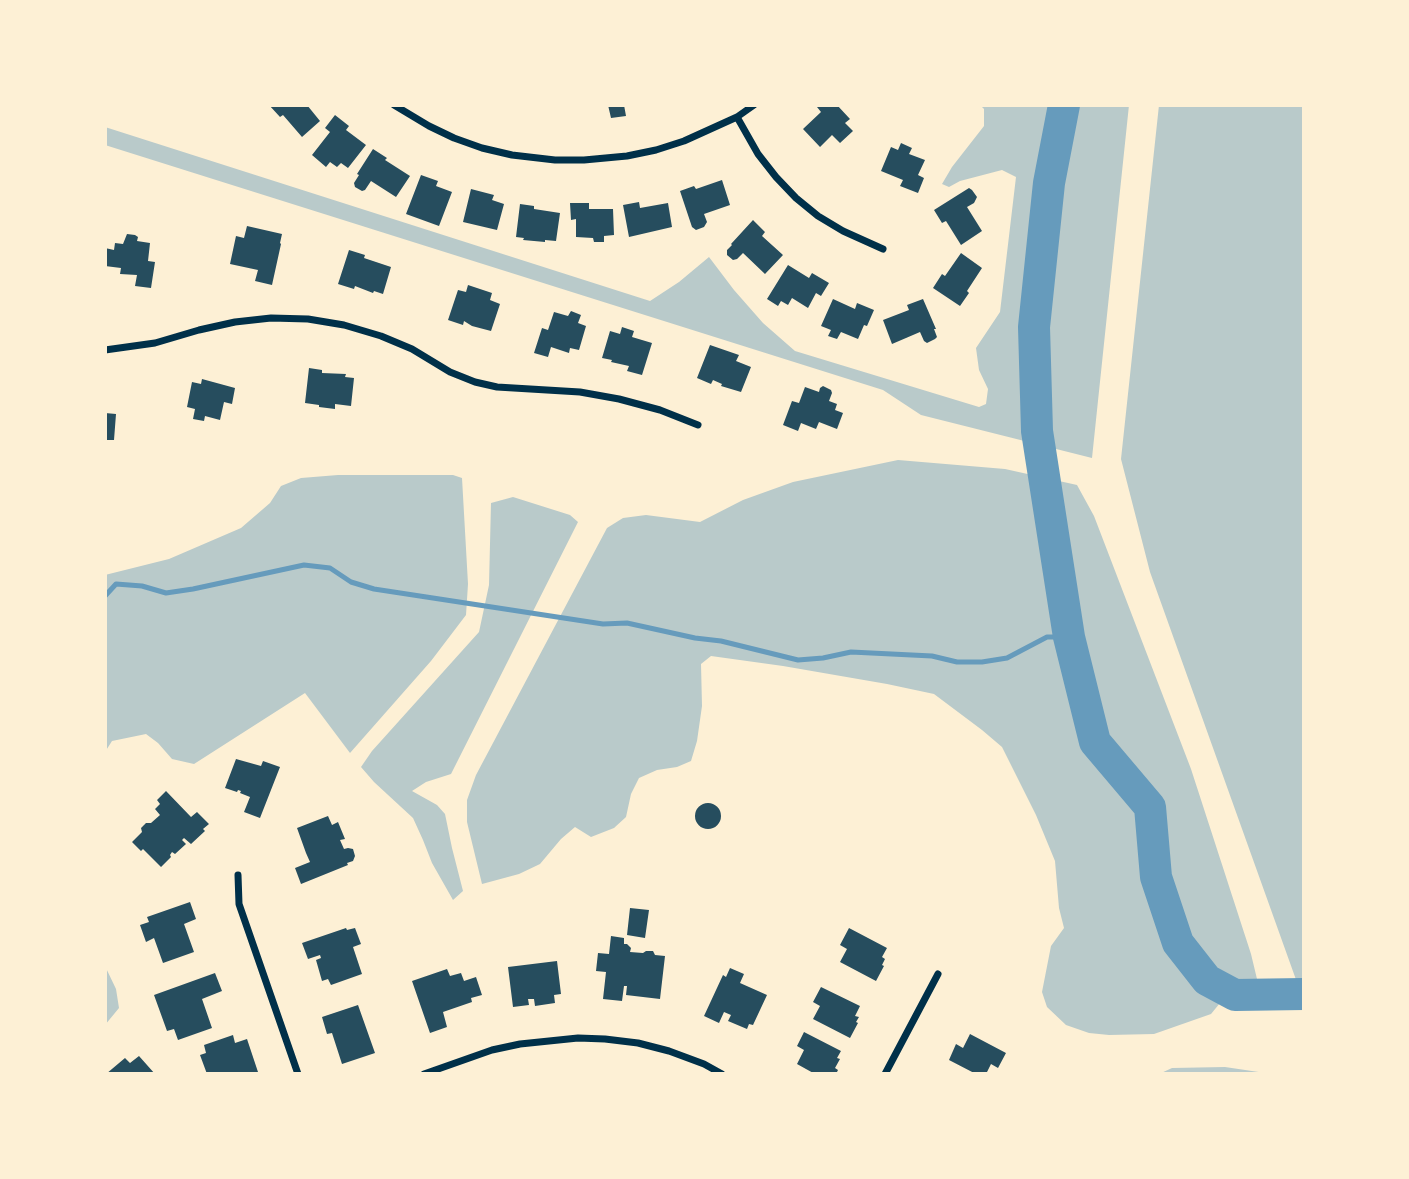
<!DOCTYPE html>
<html>
<head>
<meta charset="utf-8">
<style>
	body { margin:0 }
	#map { position:relative; width:1409px; height:1179px; overflow:hidden; background:#fdf0d5; font-family:Lora,serif }
	canvas { display:block }
	.frame { position:absolute; inset:0; border:107px solid #fdf0d5; pointer-events:none }
</style>
</head>
<body>
<div id="map">
<canvas width="1409" height="1179"></canvas>
<div class="frame"></div>
</div>
<script>
const ctx = document.querySelector('canvas').getContext('2d');
ctx.lineJoin = 'round';
function fill(path, color) { ctx.fillStyle = color; ctx.fill(path, 'evenodd'); }
const poly = rows => new Path2D(rows.map(r => 'M' + r).join(''));
function stroke(path, color, width, dash) { ctx.strokeStyle = color; ctx.lineWidth = width; ctx.lineCap = dash ? 'butt' : 'round'; ctx.setLineDash(dash || []); ctx.stroke(path); }
fill(poly([
	[980,105,1129,105,1092,458,921,415,883,390,105,145,105,127,650,301,679,282,709,257,734,290,763,323,795,351,979,407,986,404,988,389,979,370,976,348,1000,312,1016,177,1002,170,960,181,949,187,942,184,952,167,984,126,984,109],
	[1159,105,1304,105,1304,1002,1150,572,1121,459],
	[898,460,1005,469,1077,485,1094,516,1191,769,1251,954,1257,979,1238,981,1211,1014,1154,1034,1109,1035,1089,1033,1066,1025,1047,1007,1042,992,1051,946,1064,928,1059,908,1055,861,1036,815,1002,747,982,730,934,694,887,684,783,666,711,656,701,664,702,706,697,741,691,761,677,767,657,770,639,778,631,794,626,817,614,828,591,837,575,827,561,839,540,864,519,874,482,884,467,822,467,800,476,775,607,528,623,518,646,515,700,522,743,500,793,482],
	[338,475,453,475,462,478,468,584,466,615,431,661,350,753,305,693,194,764,172,759,158,743,146,734,112,741,105,752,105,575,169,559,241,528,270,503,281,486,301,478],
	[513,497,570,515,578,522,451,774,426,782,412,791,437,805,445,814,452,848,463,891,453,900,432,863,423,840,413,818,374,782,361,767,372,751,479,632,489,585,491,503],
	[105,966,116,989,119,1008,105,1025],
	[1225,1067,1272,1074,1159,1074,1172,1068]
]), '#b9caca');
stroke(poly([
	[105,596,116,584,142,586,166,593,193,589,304,565,330,568,351,582,374,589,603,624,627,623,695,638,721,641,798,660,823,658,851,652,932,656,957,662,982,662,1007,658,1047,637,1069,637]
]), '#669bbc', 5);
stroke(poly([
	[1064,105,1049,183,1034,327,1037,431,1069,637,1095,742,1150,807,1156,877,1178,943,1207,980,1235,995,1304,994]
]), '#669bbc', 32);
fill(poly([
	[269,105,307,105,320,121,302,137,283,115,280,117],
	[608,105,624,105,626,116,611,118],
	[819,105,837,105,850,119,845,123,853,131,840,143,832,135,820,147,803,129,821,112,817,107],
	[335,115,349,126,346,130,366,145,348,168,341,163,337,167,330,162,326,167,312,155,330,132,325,128],
	[901,143,912,148,909,154,925,160,918,175,924,178,918,193,900,186,903,180,881,171,891,147,898,150],
	[373,149,387,158,385,160,410,176,396,197,371,181,365,190,362,191,355,187,354,183,359,175,357,174],
	[421,175,438,181,436,186,452,192,439,226,406,214],
	[722,180,730,205,704,214,707,222,704,227,696,230,692,227,680,191,694,186,696,189],
	[969,188,972,190,977,197,974,203,967,207,982,231,961,245,946,221,942,223,934,210],
	[471,189,494,195,492,200,504,204,497,230,463,222],
	[639,202,640,208,668,203,672,227,629,237,623,205],
	[570,203,589,203,589,209,613,209,614,235,604,236,604,242,594,242,593,238,576,237,576,219,571,220],
	[520,204,534,206,534,209,560,213,556,241,545,240,545,242,523,240,524,238,516,237],
	[753,220,765,232,762,236,783,255,765,274,743,253,737,259,733,260,727,255,727,250,732,245,731,244],
	[247,226,282,234,280,243,281,244,272,285,255,281,258,270,230,264,236,236,244,238],
	[127,234,135,235,138,237,137,241,150,243,148,261,155,262,151,288,135,286,137,275,120,274,121,268,105,266,105,248,114,250,115,243,123,244],
	[349,250,365,255,364,258,391,267,383,294,374,291,373,293,355,286,354,289,338,284],
	[961,253,982,268,967,291,969,293,960,306,933,288,942,274,945,276],
	[788,265,809,278,812,273,829,283,821,296,816,293,808,308,792,298,788,305,781,301,778,306,767,299],
	[468,285,492,293,490,300,500,304,491,331,472,326,464,321,463,325,448,320,458,290,466,292],
	[833,299,855,309,857,303,874,310,867,326,864,325,858,339,841,332,837,339,828,336,831,330,821,326],
	[923,299,936,329,934,329,937,337,935,339,927,343,924,341,920,332,892,344,883,320,909,310,907,305],
	[571,311,581,315,578,323,586,326,579,350,570,348,569,353,551,347,548,357,534,353,542,328,548,330,554,312,568,316],
	[622,327,634,331,632,337,652,343,642,375,627,371,629,366,611,362,612,360,602,358,610,331,620,334],
	[710,345,739,355,736,361,751,367,741,392,721,386,722,384,713,380,711,384,697,378],
	[309,368,322,370,322,373,346,374,345,377,354,378,351,406,335,404,335,409,319,407,319,405,305,403],
	[202,379,235,388,232,404,224,402,220,420,205,416,204,421,193,419,195,409,187,407,192,382,201,384],
	[823,386,831,390,832,393,829,401,837,404,835,410,843,413,837,429,819,422,816,429,801,423,798,431,783,425,792,401,799,403,805,387,819,392,820,388],
	[105,413,116,414,114,440,105,440],
	[236,759,261,766,263,761,280,767,260,818,244,812,250,797,240,793,241,791,238,790,237,792,225,788],
	[166,791,191,817,197,812,209,824,203,829,205,831,191,844,184,838,182,840,186,844,175,854,172,852,170,855,171,857,161,867,143,849,141,851,132,842,142,832,141,828,146,823,151,823,160,815,155,809,160,804,157,800],
	'695 816a13 13 0 1 1 26 0a13 13 0 1 1-26 0Z',
	[328,816,332,825,338,822,345,839,340,840,344,849,348,848,353,849,355,856,353,861,347,863,348,865,301,884,295,868,310,862,306,853,297,828],
	[190,902,196,919,184,924,194,952,163,963,154,938,146,942,140,925,149,922,147,917],
	[630,908,649,910,645,938,627,935],
	[346,928,347,930,355,928,361,944,353,947,362,974,331,985,328,979,322,981,316,960,321,958,320,955,308,959,302,943],
	[849,928,887,948,882,957,885,959,882,965,884,966,876,981,840,962,847,949,840,945],
	[611,936,624,938,624,944,627,944,631,948,630,952,643,953,646,951,653,951,655,955,665,956,660,999,626,995,627,986,624,986,622,1001,603,999,606,972,596,971,598,953,609,954],
	[557,961,561,994,554,995,555,1003,535,1006,534,999,528,999,529,1005,513,1007,508,967],
	[730,968,744,974,740,983,767,995,753,1025,749,1024,747,1029,728,1021,731,1015,724,1012,719,1023,704,1016,723,975,726,977],
	[447,969,450,976,461,973,464,981,476,977,482,995,471,998,472,1002,443,1012,447,1027,430,1033,412,981],
	[215,973,222,991,202,999,212,1028,178,1040,174,1029,167,1031,154,995],
	[821,987,860,1006,855,1016,859,1017,856,1022,858,1023,850,1038,813,1019,820,1006,813,1002],
	[358,1005,375,1053,342,1064,332,1033,327,1034,322,1017],
	[804,1032,841,1051,837,1058,840,1059,835,1068,838,1070,836,1074,815,1074,797,1064,804,1050,797,1046],
	[970,1034,1006,1053,998,1068,991,1064,986,1074,976,1074,949,1060,956,1044,963,1048],
	[233,1035,235,1043,247,1039,258,1072,252,1074,207,1074,200,1055,206,1053,204,1045],
	[139,1056,155,1074,106,1074,125,1058,130,1063]
]), '#264d5e');
stroke(poly([
	[394,105,429,126,454,138,482,148,512,155,555,160,584,160,627,156,656,150,684,141,737,117,754,105],
	[737,117,758,154,776,177,796,198,818,216,843,231,883,249],
	[105,350,155,343,199,330,235,322,271,318,308,319,344,325,381,336,412,349,450,372,475,382,497,387,580,392,619,399,660,410,698,425],
	[238,875,239,904,298,1074],
	[424,1074,492,1050,520,1044,578,1038,605,1039,638,1043,669,1051,704,1064,722,1074],
	[885,1074,938,974]
]), '#003049', 7);
</script>
</body>
</html>
